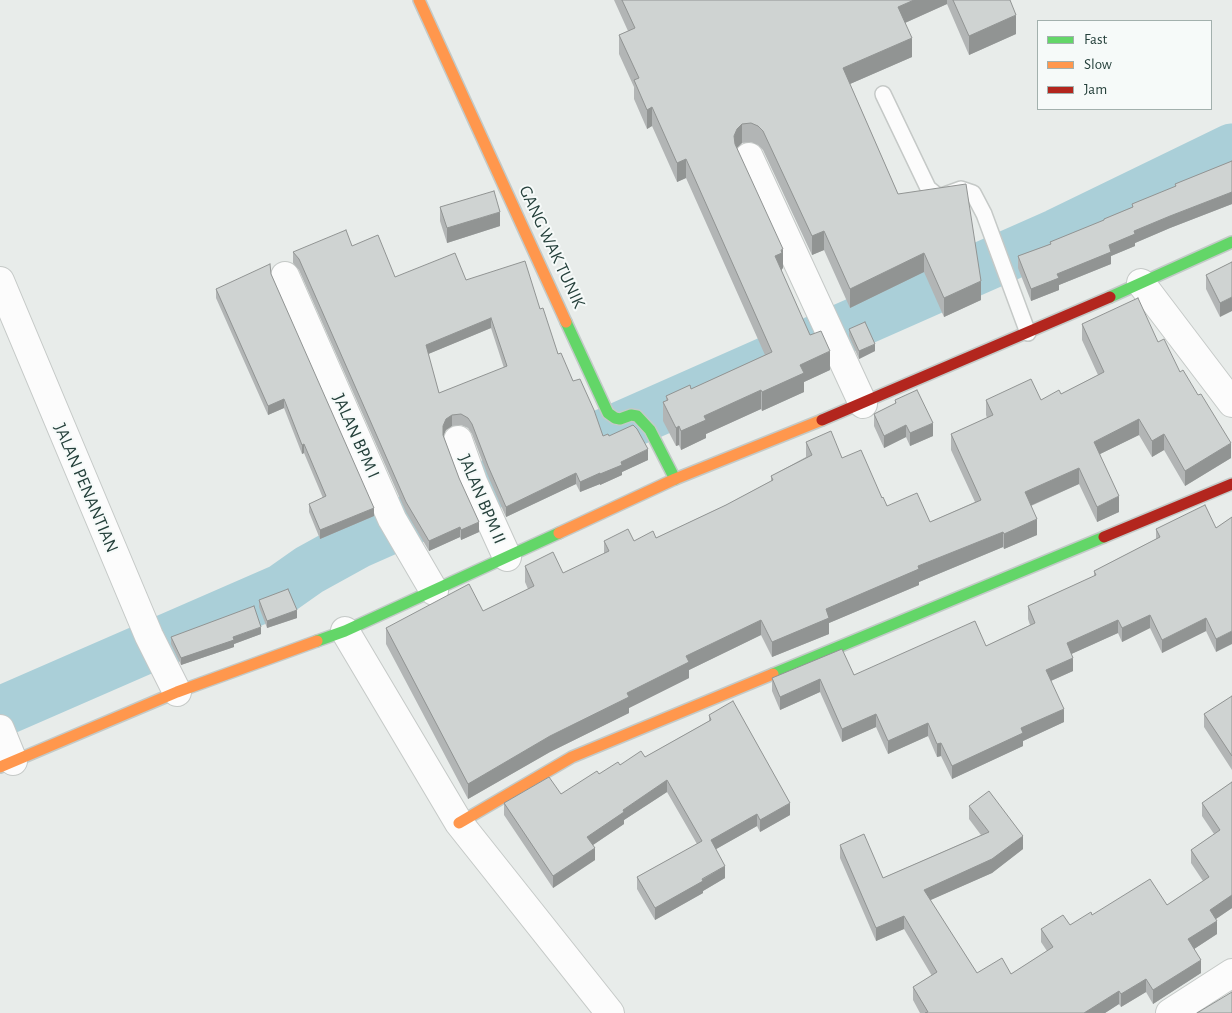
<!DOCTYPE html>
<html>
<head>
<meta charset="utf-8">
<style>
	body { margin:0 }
	#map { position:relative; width:1232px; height:1013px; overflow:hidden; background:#e8ecea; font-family:"Alegreya Sans",sans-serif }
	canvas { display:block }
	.legend { position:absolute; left:1037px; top:20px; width:175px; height:90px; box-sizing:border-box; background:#f6faf9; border:1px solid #a2b0ad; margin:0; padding:6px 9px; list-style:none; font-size:15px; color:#25403b }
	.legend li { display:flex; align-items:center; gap:10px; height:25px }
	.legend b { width:25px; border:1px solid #a2b0ad }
</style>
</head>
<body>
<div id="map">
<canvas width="1232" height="1013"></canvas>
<ul class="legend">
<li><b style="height:6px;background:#63d668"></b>Fast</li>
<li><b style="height:6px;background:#ff974d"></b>Slow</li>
<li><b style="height:6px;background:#b3261e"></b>Jam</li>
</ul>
</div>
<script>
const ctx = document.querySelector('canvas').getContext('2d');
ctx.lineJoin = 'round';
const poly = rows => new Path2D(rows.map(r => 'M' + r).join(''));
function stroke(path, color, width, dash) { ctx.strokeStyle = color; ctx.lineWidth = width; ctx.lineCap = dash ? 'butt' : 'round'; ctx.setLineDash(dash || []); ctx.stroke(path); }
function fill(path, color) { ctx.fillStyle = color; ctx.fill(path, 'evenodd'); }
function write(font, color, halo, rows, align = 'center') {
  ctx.font = font + ' "Alegreya Sans",sans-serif'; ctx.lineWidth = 4; ctx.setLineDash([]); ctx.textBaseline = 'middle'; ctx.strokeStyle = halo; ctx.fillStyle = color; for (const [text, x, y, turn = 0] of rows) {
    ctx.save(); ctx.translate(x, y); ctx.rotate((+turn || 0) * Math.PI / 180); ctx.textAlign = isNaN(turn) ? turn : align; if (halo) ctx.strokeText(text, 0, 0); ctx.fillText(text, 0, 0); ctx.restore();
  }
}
stroke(poly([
	[0,712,282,589,309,570,358,543,1057,234,1232,149]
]), '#aacfd8', 51);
const lane = poly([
	[883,94,928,188,939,197,961,189,973,193,984,214,1028,333]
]);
const street = poly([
	[749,157,863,404],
	[285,276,392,519,434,591],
	[0,281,149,636,177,692],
	[1141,283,1232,403],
	[458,440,473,482,507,557],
	[345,631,459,823,610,1013],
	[0,729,13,761],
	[1170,1013,1232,973]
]);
const fast = poly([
	[1110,297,1232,242],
	[566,322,608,413,615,418,620,419,631,415,637,416,650,430,675,479],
	[317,641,345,631,559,533],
	[773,674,1104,537]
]);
const slow = poly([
	[419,0,566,322],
	[559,533,675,479,822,420],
	[0,767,177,692,317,641],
	[459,823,572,757,773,674]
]);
const jam = poly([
	[822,420,1110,297],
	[1104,537,1232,484]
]);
stroke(lane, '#c5c9c7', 18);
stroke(street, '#c5c9c7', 30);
stroke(fast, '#c3cac8', 14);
stroke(slow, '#c3cac8', 14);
stroke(jam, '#c3cac8', 14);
stroke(lane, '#fcfcfc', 15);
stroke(street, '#fcfcfc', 28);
stroke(fast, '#63d668', 11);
stroke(slow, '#ff974d', 11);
stroke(jam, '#b3261e', 11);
fill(poly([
	[614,0,1010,0,1016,34,969,55,947,4,905,23,912,57,850,84,898,194,981,300,944,317,924,272,850,308,824,250,812,255,763,150,758,145,751,142,742,143,736,148,783,268,782,269,782,272,810,335,830,370,804,382,804,392,762,411,761,409,706,434,706,438,681,450,679,445,676,446,663,421,663,402,666,401,666,396,691,389,765,355,686,178,677,182,652,126,647,129,634,99,634,87,619,54,619,35,628,31],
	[1232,161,1232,204,1170,228,1135,243,1135,246,1111,256,1111,264,1059,285,1059,290,1031,301,1018,268,1018,256,1050,244,1050,242,1104,221,1104,219,1132,207,1132,204,1175,187,1175,184],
	[440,207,500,226,447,243,440,221],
	[352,246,395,277,466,280,540,309,558,354,603,436,609,436,648,460,622,472,622,475,600,485,600,484,580,492,576,484,506,517,488,476,472,434,468,428,461,425,452,426,446,430,443,435,479,532,461,540,460,537,429,551,406,512,299,270,293,263,293,252],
	[491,328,504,368,439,393,428,354],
	[1232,262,1220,317,1206,289,1206,275],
	[271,274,374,516,320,539,309,512,309,504,323,498,304,453,302,454,284,408,268,415,216,298,216,289],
	[1082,324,1158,342,1180,372,1231,458,1185,486,1164,450,1152,457,1139,435,1100,454,1119,512,1097,522,1079,484,1031,506,1037,535,1004,549,1003,547,919,582,919,585,829,623,829,634,772,657,761,635,689,670,689,678,629,708,629,713,550,752,468,799,386,644,386,628,483,611,528,589,525,582,525,566,563,573,604,554,604,541,634,541,656,538,726,505,771,481,771,476,806,457,806,442,842,458,882,498,887,506,930,522,975,502,951,450,951,434,987,418,986,415,986,400,1041,400,1061,394,1098,375,1082,340],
	[849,329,875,351,859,359,849,336],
	[895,400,933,436,910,446,906,437,884,448,874,426,874,414,895,404],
	[1232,517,1216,652,1206,631,1162,653,1150,628,1122,642,1118,633,1071,654,1073,671,1051,681,1064,722,1023,741,1023,746,952,779,941,756,937,757,928,736,888,754,876,727,842,742,820,692,780,710,772,691,772,678,854,675,986,646,1030,625,1028,619,1028,606,1094,576,1094,571,1156,539,1156,529,1216,528],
	[259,600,297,618,267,628,259,607],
	[261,634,234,644,234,647,181,665,171,644,171,637],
	[1232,696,1232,770,1204,727,1204,714],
	[709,715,790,815,760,832,757,826,716,849,725,878,703,891,703,893,655,920,637,889,637,877,697,844,667,792,624,820,624,824,593,845,595,860,553,888,504,815,504,803,561,794,599,774,620,765,645,757,709,721],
	[1232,782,1232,908,1216,919,1217,934,1194,949,1201,973,1153,1004,1146,992,1121,1007,1119,1004,1105,1013,920,1013,913,1000,913,987,932,976,904,929,876,941,840,858,840,845,883,878,981,835,969,819,969,806,1023,849,992,873,930,900,977,973,1011,974,1047,951,1041,942,1041,929,1070,925,1092,915,1167,905,1203,881,1191,863,1191,850,1214,834,1202,816,1202,803]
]), '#b2b5b5');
fill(poly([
	[914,0,947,0,947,4,898,26,898,7],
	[1016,15,1016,34,969,55,969,36],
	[912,38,912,57,843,87,843,68],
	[652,107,652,126,647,129,647,110],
	[742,124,742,143,737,148,734,155,734,136,737,129],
	[686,159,686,178,677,182,677,163],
	[1232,192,1232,204,1170,228,1135,243,1135,246,1111,256,1111,264,1059,285,1059,290,1031,301,1031,289,1134,231,1170,216],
	[500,212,500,226,447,243,447,228],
	[824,231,824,250,812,255,812,236],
	[783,249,783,268,782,269,782,272,775,256],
	[924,253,924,272,850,308,850,289],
	[981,281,981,300,944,317,944,298],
	[1232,297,1232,311,1220,317,1220,303],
	[491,318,491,328,426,355,426,345],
	[875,344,875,351,859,359,859,351],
	[830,351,830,370,804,382,804,392,762,411,762,392,800,365],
	[761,390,761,409,706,434,706,438,681,450,681,431,704,416],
	[284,399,284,408,268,415,268,406],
	[452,415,452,426,446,430,443,437,443,426,446,419],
	[1139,419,1139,435,1094,457,1094,442],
	[933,423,933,436,910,446,910,433],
	[906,425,906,437,884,448,884,436],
	[679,426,679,445,676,446,676,428],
	[1164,434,1164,450,1152,457,1152,441],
	[1231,443,1231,458,1185,486,1185,471],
	[304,444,304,453,302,454,302,445],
	[648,449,648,460,622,472,622,475,600,485,600,474,621,462],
	[1079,468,1079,484,1025,508,1025,492],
	[576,473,576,484,506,517,506,507],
	[600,473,600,484,580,492,580,482],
	[1119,496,1119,512,1097,522,1097,507],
	[374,508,374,516,320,539,320,530],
	[1037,519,1037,535,1004,549,1004,534],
	[479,522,479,532,461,540,461,530],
	[460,527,460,537,429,551,429,541],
	[1003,532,1003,547,919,582,919,585,829,623,829,634,772,657,772,642,826,609,918,566],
	[297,610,297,618,267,628,267,621],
	[1150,615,1150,628,1122,642,1122,628],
	[1206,618,1206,631,1162,653,1162,640],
	[761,620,761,635,689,670,689,678,629,708,629,713,550,752,468,799,468,784,550,736,627,693,686,656],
	[1118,620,1118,633,1067,656,1067,643],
	[261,627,261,634,234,644,234,647,181,665,181,658,233,637],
	[1232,631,1232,644,1216,652,1216,639],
	[1073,658,1073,671,1046,683,1046,670],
	[820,679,820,692,780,710,780,697],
	[1064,709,1064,722,1023,741,1023,746,952,779,952,766,1021,728],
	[876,714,876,727,842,742,842,729],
	[928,723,928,736,888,754,888,741],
	[941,743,941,756,937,757,937,744],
	[667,780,667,792,624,820,624,824,587,849,587,837,623,810],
	[790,803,790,815,760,832,760,820],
	[757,814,757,826,711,852,711,840],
	[1023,836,1023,849,992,873,924,903,924,890],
	[595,848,595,860,553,888,553,876],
	[725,866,725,878,703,891,703,893,655,920,655,908],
	[1232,895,1232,908,1210,923,1210,910],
	[904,916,904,929,876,941,876,928],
	[1217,921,1217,934,1188,953,1188,939],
	[1201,960,1201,973,1153,1004,1153,990],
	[1146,979,1146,992,1121,1007,1121,994],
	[1119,991,1119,1004,1105,1013,1084,1013]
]), '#919493');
const building = poly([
	[622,0,914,0,898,7,912,38,843,68,898,194,966,184,981,281,944,298,924,253,850,289,824,231,812,236,763,131,758,126,751,123,742,124,737,129,734,136,735,144,783,249,781,250,782,253,775,256,810,335,821,331,830,351,800,365,804,373,762,392,761,390,704,416,706,420,681,431,679,426,676,428,663,402,668,400,666,396,690,385,691,389,772,352,686,159,677,163,652,107,647,110,634,80,639,78,619,35,635,28,622,0],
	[953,0,1010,0,1016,15,969,36,953,0],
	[1232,161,1232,192,1170,216,1134,231,1135,234,1109,245,1111,252,1057,274,1059,278,1031,289,1018,256,1051,244,1050,242,1104,220,1104,219,1133,207,1132,204,1176,186,1175,184,1232,161],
	[494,191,500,212,447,228,440,207,494,191],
	[346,230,352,246,378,235,395,277,455,253,466,280,525,261,540,309,543,308,558,354,561,353,573,381,580,379,594,410,603,436,608,434,609,436,633,425,637,429,648,449,621,462,622,465,600,474,600,473,580,482,576,473,506,507,488,466,472,424,468,418,461,414,452,415,446,419,443,426,443,435,459,478,479,522,461,530,460,527,429,541,406,502,299,259,293,252,346,230],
	[491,318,507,366,439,393,426,345,491,318],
	[1232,262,1232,297,1220,303,1206,275,1232,262],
	[270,264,271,274,374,508,320,530,309,504,326,496,304,444,302,445,284,399,268,406,216,289,270,264],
	[1138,298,1158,342,1164,339,1180,372,1183,370,1198,395,1201,394,1231,443,1185,471,1164,434,1152,441,1139,419,1094,442,1119,496,1097,507,1079,468,1025,492,1037,519,1004,534,1003,532,918,566,919,569,826,609,829,618,772,642,761,620,686,656,689,662,627,693,629,697,550,736,468,784,386,628,469,584,483,611,534,586,525,566,553,552,563,573,609,551,604,541,628,529,634,541,653,531,656,538,726,505,773,480,771,476,812,455,806,442,831,431,842,458,861,450,882,498,883,497,887,506,917,493,930,522,981,500,951,434,993,415,986,400,1031,379,1041,400,1059,390,1061,394,1104,372,1082,324,1138,298],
	[865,322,875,344,859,351,849,329,865,322],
	[917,390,933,423,910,433,906,425,884,436,874,414,896,403,895,400,917,390],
	[1205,505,1216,528,1232,517,1232,631,1216,639,1206,618,1162,640,1150,615,1122,628,1118,620,1067,643,1073,658,1046,670,1064,709,1021,728,1023,733,952,766,941,743,937,744,928,723,888,741,876,714,842,729,820,679,780,697,772,678,842,649,854,675,975,621,986,646,1035,623,1028,606,1096,575,1094,571,1160,537,1156,529,1205,505],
	[288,589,297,610,267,621,259,600,288,589],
	[254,606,261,627,233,637,234,640,181,658,171,637,254,606],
	[1232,696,1232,756,1204,714,1232,696],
	[733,701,790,803,760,820,757,814,711,840,725,866,702,879,703,881,655,908,637,877,702,841,667,780,623,810,624,812,587,837,595,848,553,876,504,803,549,777,561,794,597,771,599,774,618,762,620,765,641,751,645,757,711,720,709,715,733,701],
	[1232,782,1232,895,1210,910,1217,921,1188,939,1201,960,1153,990,1146,979,1121,994,1119,991,1084,1013,925,1013,928,1012,913,987,937,972,904,916,876,928,840,845,864,834,883,878,989,832,969,806,989,791,1023,836,992,859,924,890,977,973,1002,958,1011,974,1053,947,1041,929,1063,915,1070,925,1091,912,1092,915,1150,879,1167,905,1209,877,1191,850,1220,830,1202,803,1232,782],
	[1232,992,1232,1013,1197,1013,1232,992]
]);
fill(building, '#cfd3d2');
stroke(building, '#919493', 1);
write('18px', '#25403b', '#f6faf9', [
	["GANG WAK TUNIK",552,247,65],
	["JALAN BPM I",356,436,66],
	["JALAN PENANTIAN",86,488,67],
	["JALAN BPM II",482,499,67]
]);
</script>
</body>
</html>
